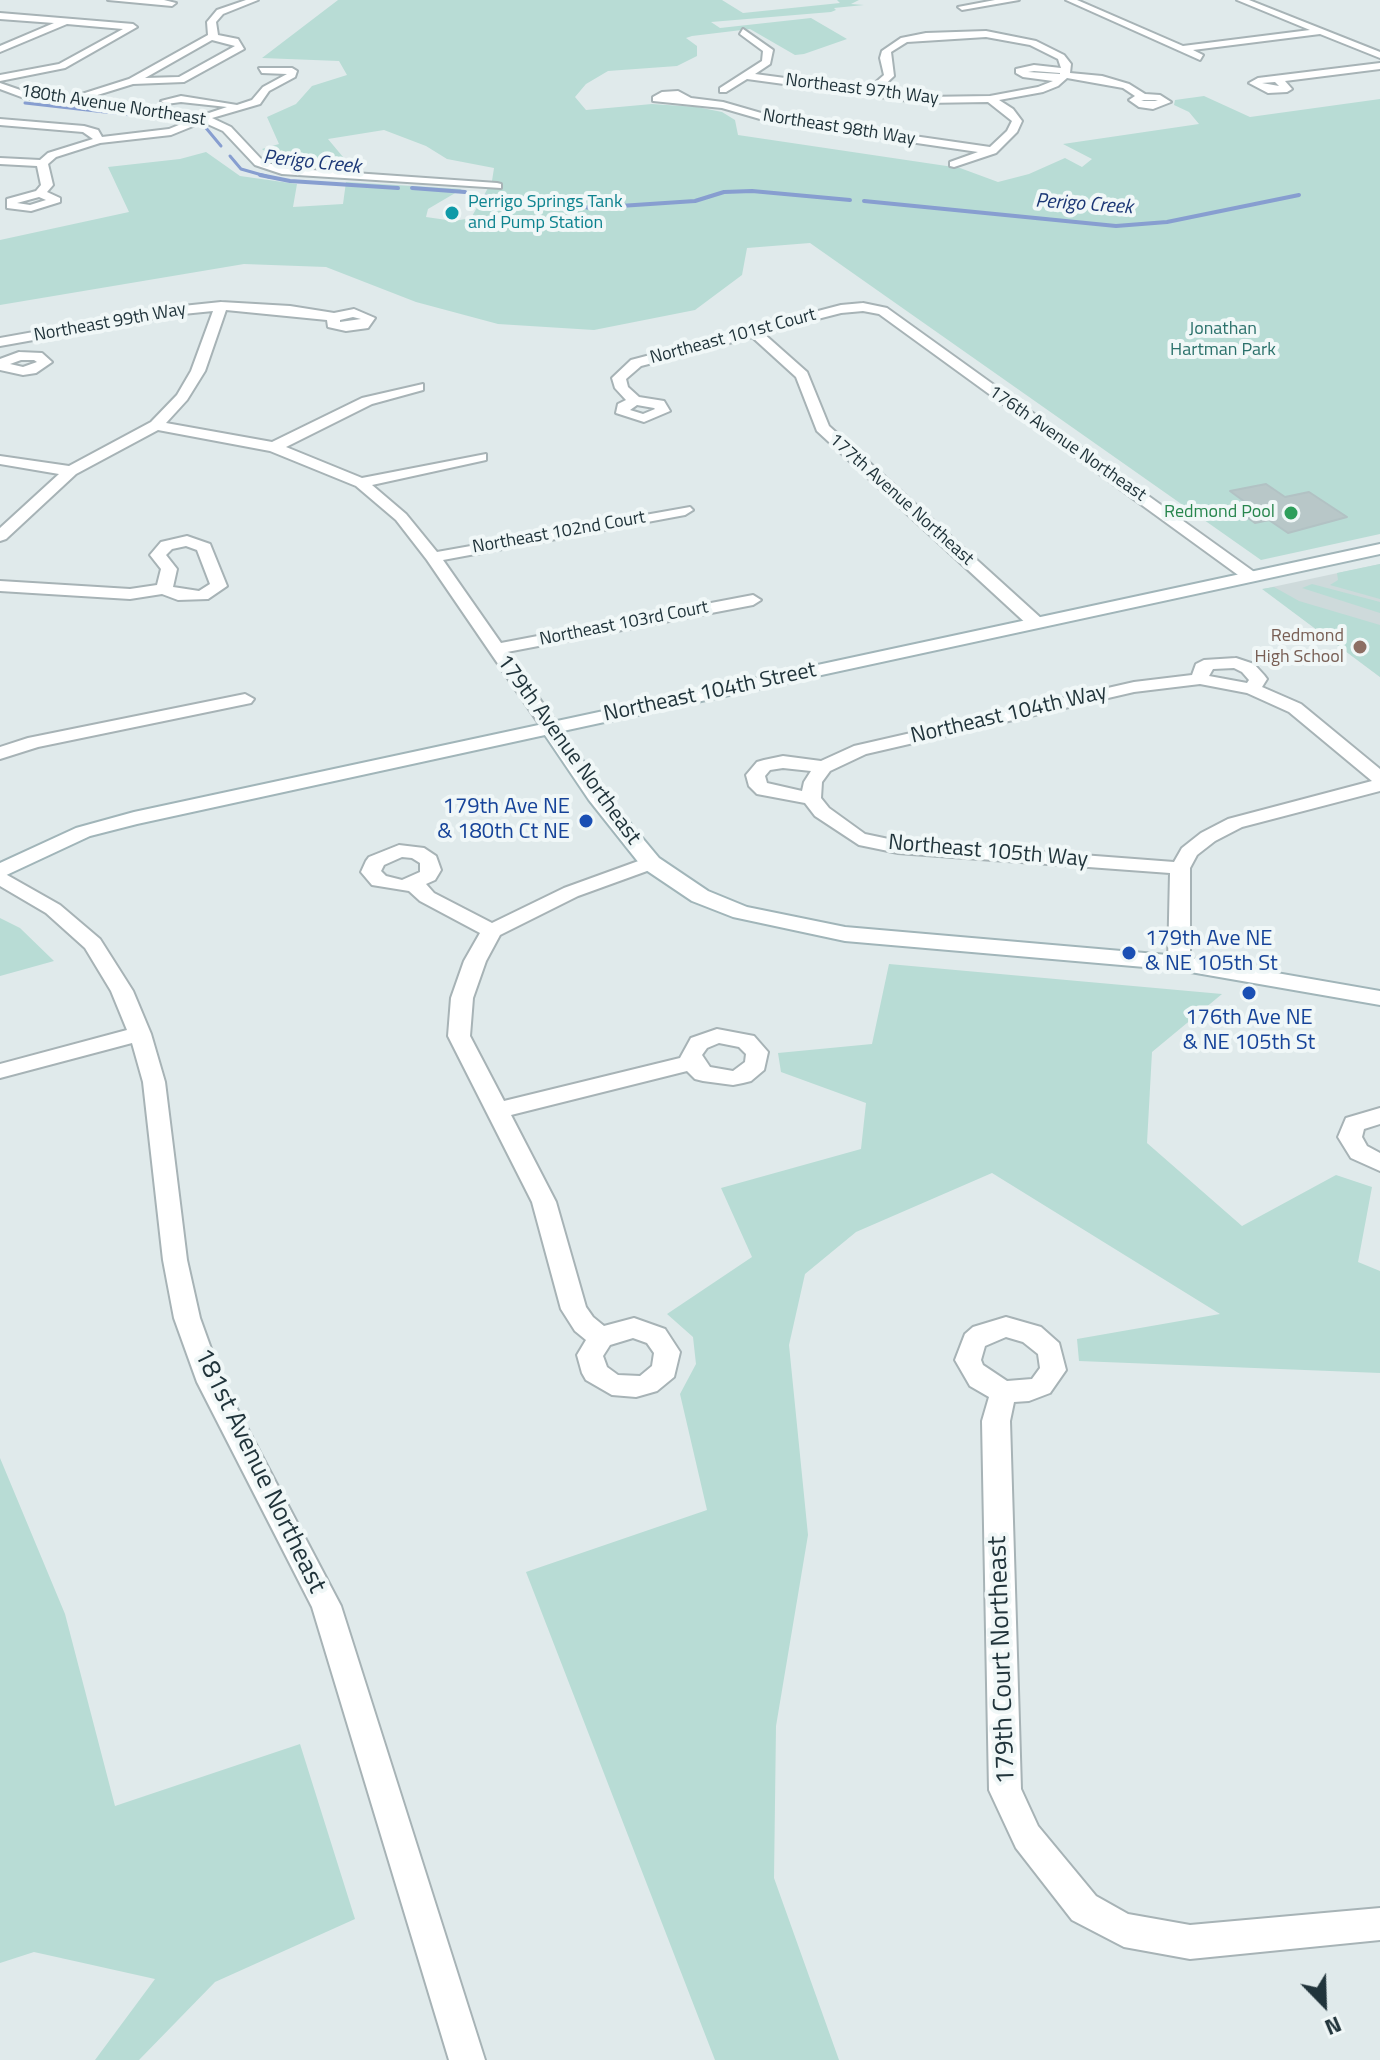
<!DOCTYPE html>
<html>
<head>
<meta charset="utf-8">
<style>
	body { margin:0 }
	#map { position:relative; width:1380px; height:2060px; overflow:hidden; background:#e0eaeb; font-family:"Titillium Web",sans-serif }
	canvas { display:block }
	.north { position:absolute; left:1284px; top:1964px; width:80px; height:80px; -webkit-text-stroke:6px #f0f7f7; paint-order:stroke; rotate:157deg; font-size:22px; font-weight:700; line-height:32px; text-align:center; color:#21343b }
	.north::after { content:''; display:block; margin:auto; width:28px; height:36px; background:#21343b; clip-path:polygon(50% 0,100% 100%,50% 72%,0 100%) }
</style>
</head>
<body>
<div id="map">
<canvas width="1380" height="2060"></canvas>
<div class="north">N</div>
</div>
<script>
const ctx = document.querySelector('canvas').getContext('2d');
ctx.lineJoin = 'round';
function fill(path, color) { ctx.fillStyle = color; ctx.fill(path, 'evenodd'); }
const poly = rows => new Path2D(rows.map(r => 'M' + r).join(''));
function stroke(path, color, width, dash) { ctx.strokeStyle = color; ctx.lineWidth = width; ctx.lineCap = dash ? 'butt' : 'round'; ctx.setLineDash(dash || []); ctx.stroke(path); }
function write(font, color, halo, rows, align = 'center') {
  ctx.font = font + ' "Titillium Web",sans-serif'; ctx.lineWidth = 8; ctx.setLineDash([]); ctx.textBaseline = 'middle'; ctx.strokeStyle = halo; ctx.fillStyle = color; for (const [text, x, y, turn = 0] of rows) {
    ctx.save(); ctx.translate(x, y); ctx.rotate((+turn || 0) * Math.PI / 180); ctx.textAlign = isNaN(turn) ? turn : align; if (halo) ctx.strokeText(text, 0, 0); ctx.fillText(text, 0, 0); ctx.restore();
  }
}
fill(poly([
	[1380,564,1380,677,1263,589]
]), '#cedadb');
fill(poly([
	[338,0,722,0,743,13,840,3,837,0,859,0,851,4,864,5,834,8,836,10,831,12,711,22,720,28,811,18,847,39,804,54,795,55,750,29,692,36,686,38,697,46,697,56,677,66,608,71,586,84,575,97,586,110,652,104,697,107,722,112,735,120,738,135,960,168,998,182,1029,174,1065,158,1082,167,1092,159,1063,144,1199,124,1189,112,1174,105,1175,100,1204,96,1250,117,1380,99,1380,534,1261,560,810,243,747,248,742,275,695,310,594,330,498,324,416,302,326,267,244,264,0,305,0,240,129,212,108,167,180,159,206,152,240,176,297,184,293,207,343,204,346,182,462,189,428,209,426,217,454,221,471,218,492,181,494,168,447,159,426,146,384,130,328,139,358,175,286,167,262,149,279,144,267,117,296,104,312,86,347,75,339,61,262,58],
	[1380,564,1380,599,1330,585,1338,580,1337,573],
	[1312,584,1380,602,1380,613,1302,588],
	[1274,587,1299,601,1380,625,1380,677,1262,589],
	[0,918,20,928,54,961,0,976],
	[889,964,1222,994,1152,1052,1147,1143,1242,1226,1336,1175,1372,1187,1358,1262,1380,1271,1380,1373,1079,1361,1077,1339,1220,1314,992,1173,856,1232,805,1274,789,1345,808,1535,776,1726,774,1878,839,2060,715,2060,526,1572,707,1510,680,1394,696,1364,693,1337,667,1314,752,1257,721,1188,861,1149,866,1103,781,1072,778,1053,872,1044],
	[0,1458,65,1614,115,1806,300,1744,355,1919,215,1982,139,2060,95,2060,155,1979,34,1952,0,1963]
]), '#b8dcd5');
stroke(poly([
	[25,103,176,120],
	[206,128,221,146],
	[230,156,241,169,269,177]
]), '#879ed0', 3);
stroke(poly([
	[260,175,290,181,398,188],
	[412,188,465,192],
	[486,196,554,200,590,208,695,201,724,192,752,191,850,200],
	[864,201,1116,226,1167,222,1299,195]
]), '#879ed0', 4);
const building = poly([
	[1266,484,1285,497,1309,492,1347,517,1288,533,1269,520,1255,523,1234,508,1249,505,1230,491,1266,484]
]);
fill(building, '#b8c7c8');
stroke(building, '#b2c2c4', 2);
const street = poly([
	[108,0,164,0,176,3,172,6,108,0],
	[246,0,258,0,223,14,216,22,218,35,238,39,244,49,184,82,133,84,78,101,203,115,227,107,181,102,166,104,161,101,181,96,237,105,252,100,263,87,287,74,262,73,259,68,292,68,297,71,295,77,269,91,260,104,212,118,231,127,263,161,283,168,497,183,501,184,501,188,282,174,255,165,223,131,203,122,171,135,100,143,56,157,48,164,53,185,47,192,60,198,60,202,31,211,7,208,7,199,36,191,41,185,37,166,0,164,0,158,40,160,48,153,93,139,83,132,0,125,0,119,84,126,98,130,102,137,169,129,191,120,24,98,0,89,0,83,26,92,66,99,129,79,208,35,207,22,217,10,246,0],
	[212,40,235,46,179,77,145,78,212,40],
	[39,197,46,200,30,205,17,203,39,197],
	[995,0,1019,0,962,10,958,7,995,0],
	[1066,0,1077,0,1183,46,1310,30,1237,0,1249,0,1380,52,1380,58,1320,34,1193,50,1203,55,1200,60,1066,0],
	[0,13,133,24,137,27,65,68,0,81,0,75,59,64,123,29,67,24,0,52,0,46,54,23,0,19,0,13],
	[743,29,773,50,770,64,755,74,868,89,884,75,880,58,882,51,901,38,926,33,986,31,1036,41,1064,55,1071,64,1070,73,1102,76,1129,84,1145,94,1160,95,1171,102,1153,109,1139,107,1129,100,1135,96,1123,88,1067,78,1058,86,1043,92,999,100,1013,109,1022,121,1017,132,996,153,954,167,950,166,950,162,978,152,767,121,722,108,653,101,653,97,662,92,678,91,691,98,723,102,768,115,990,147,1007,131,1012,121,988,102,924,103,747,79,726,92,720,92,720,88,762,61,763,51,740,34,743,29],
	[986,37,1030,45,1058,59,1061,68,1034,65,1016,69,1016,73,1023,77,1053,81,1038,87,990,96,924,97,878,91,894,76,891,52,907,42,986,37],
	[1034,71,1060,73,1060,74,1028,72,1034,71],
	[1155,100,1158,101,1141,101,1144,100,1155,100],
	[1380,63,1380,69,1285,81,1292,89,1287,92,1268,93,1249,83,1258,78,1380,63],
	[1275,82,1279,86,1262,83,1275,82],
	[221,302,290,306,334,313,354,309,375,318,368,328,346,331,328,327,327,320,226,310,205,371,187,400,166,423,272,442,362,398,423,384,423,390,372,404,286,447,362,478,486,454,486,460,372,485,406,514,437,552,690,507,693,510,685,515,443,560,501,643,753,595,761,600,753,605,507,652,559,727,550,732,544,731,427,560,396,520,356,486,270,451,158,430,76,474,6,539,0,541,0,528,59,474,0,464,0,456,69,466,151,422,177,395,191,371,213,311,173,315,0,346,0,338,173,307,221,302],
	[353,317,361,319,340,322,340,320,353,317],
	[863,303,887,308,1257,574,1257,580,1245,580,879,314,863,311,841,313,763,333,807,372,829,426,1042,619,1044,623,1042,627,1030,627,817,431,796,377,752,337,641,366,626,379,628,387,639,397,664,401,670,411,644,422,616,413,618,404,626,400,615,388,612,378,631,360,841,305,863,303],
	[637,405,654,408,655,409,643,414,630,410,637,405],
	[19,352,42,353,52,362,36,373,23,375,0,370,0,359,19,352],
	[21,360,34,360,37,362,23,367,10,364,21,360],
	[187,536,210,544,227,586,208,599,178,600,162,594,130,599,0,591,0,581,130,589,157,585,161,569,150,555,161,542,187,536],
	[186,546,197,550,210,584,199,591,173,587,177,569,166,555,172,549,186,546],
	[1236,658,1254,664,1264,675,1267,679,1262,687,1301,704,1380,769,1380,791,1242,827,1215,841,1197,855,1190,868,1190,963,1179,970,1168,963,1170,873,898,853,859,845,815,816,805,803,757,794,749,786,746,775,757,762,764,760,783,756,821,761,854,746,1134,682,1192,675,1196,664,1204,660,1236,658],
	[1234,668,1242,672,1249,680,1247,683,1209,676,1213,669,1234,668],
	[1200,684,1247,693,1289,712,1372,781,1228,819,1201,833,1182,848,1174,862,898,841,865,834,829,808,821,798,822,782,830,771,866,754,1134,692,1200,684],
	[783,768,811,771,804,782,802,791,767,783,765,776,770,770,783,768],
	[245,694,254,699,251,703,38,747,0,759,0,747,28,738,245,694],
	[399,845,424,848,436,856,441,870,435,880,426,884,434,893,492,923,564,888,644,859,651,857,661,863,658,867,578,896,500,935,486,961,473,998,470,1036,504,1101,680,1058,691,1038,717,1029,754,1036,768,1052,764,1070,751,1081,743,1083,733,1085,703,1081,695,1079,687,1071,511,1115,556,1202,586,1307,593,1317,604,1326,634,1318,665,1329,680,1352,674,1377,657,1391,636,1397,612,1395,586,1380,582,1373,577,1355,586,1340,575,1331,561,1309,532,1202,448,1036,451,998,464,961,480,933,420,901,409,891,372,885,361,872,366,861,369,857,399,845],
	[402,857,412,858,420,863,420,872,402,880,386,876,381,871,384,865,402,857],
	[719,1043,739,1047,746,1054,745,1062,733,1071,710,1067,702,1055,707,1048,719,1043],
	[633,1338,647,1343,654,1353,652,1366,640,1376,618,1375,607,1367,603,1356,610,1345,633,1338],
	[0,871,60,905,100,939,133,991,151,1034,165,1082,187,1260,200,1318,223,1382,341,1606,485,2060,449,2060,312,1607,197,1382,174,1318,163,1260,143,1082,132,1043,0,1078,0,1064,127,1030,111,991,85,948,46,913,0,886,0,871],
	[1380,1108,1380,1124,1364,1129,1362,1137,1367,1146,1380,1153,1380,1171,1351,1158,1338,1137,1346,1118,1380,1108],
	[1006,1317,1041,1327,1059,1343,1066,1370,1050,1393,1029,1401,1014,1402,1010,1421,1021,1789,1038,1826,1096,1896,1128,1914,1190,1925,1380,1908,1380,1940,1190,1959,1124,1947,1072,1920,1016,1848,989,1790,982,1421,989,1397,970,1386,955,1360,965,1334,973,1327,1006,1317],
	[1006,1337,1023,1342,1038,1354,1040,1368,1032,1379,1007,1381,983,1365,981,1360,985,1346,1006,1337]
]);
const secondary = poly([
	[1380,544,1380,554,563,731,604,792,659,858,708,891,747,907,845,927,1179,956,1380,991,1380,1005,1179,970,845,941,733,917,692,901,643,868,589,800,545,735,137,824,90,836,0,878,0,863,76,828,134,812,1380,544]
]);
stroke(street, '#a7b3b6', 4);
stroke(secondary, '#a1b5b9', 4);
fill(street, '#fff');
fill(secondary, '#fff');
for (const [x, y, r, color] of [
	[452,213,8,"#0f9aa8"],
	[1291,513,8,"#2e9e5b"],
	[1360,647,8,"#8d6e63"],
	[586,821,8,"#1a4fb4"],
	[1129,953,8,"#1a4fb4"],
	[1249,993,8,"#1a4fb4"]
]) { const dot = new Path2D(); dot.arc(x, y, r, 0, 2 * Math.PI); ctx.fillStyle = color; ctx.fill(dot); stroke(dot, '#f0f7f7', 3); }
write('18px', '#21343b', '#f0f7f7', [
	["Northeast 97th Way",862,90,7],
	["180th Avenue Northeast",113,106,9],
	["Northeast 98th Way",839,128,9],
	["Northeast 99th Way",110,323,-10],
	["Northeast 101st Court",733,337,-15],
	["176th Avenue Northeast",1067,444,35],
	["177th Avenue Northeast",901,500,42],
	["Northeast 102nd Court",559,533,-10],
	["Northeast 103rd Court",624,624,-11]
]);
write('18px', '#0d838f', '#f0f7f7', [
	["Perrigo Springs Tank",468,203],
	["and Pump Station",468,224]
], 'left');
write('18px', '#2b716b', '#f0f7f7', [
	["Jonathan",1223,330],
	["Hartman Park",1223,351]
]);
write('18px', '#27864d', '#f0f7f7', [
	["Redmond Pool",1275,513]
], 'right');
write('18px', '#785e54', '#f0f7f7', [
	["Redmond",1344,637],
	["High School",1344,658]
], 'right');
write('italic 20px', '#1b3776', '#f0f7f7', [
	["Perigo Creek",312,163,6],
	["Perigo Creek",1084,205,4]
]);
write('22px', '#21343b', '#f0f7f7', [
	["Northeast 104th Street",710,693,-12],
	["Northeast 104th Way",1009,715,-13],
	["179th Avenue Northeast",568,750,54],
	["Northeast 105th Way",988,852,5]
]);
write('22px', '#164399', '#f0f7f7', [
	["179th Ave NE",570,808],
	["& 180th Ct NE",570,833],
	["179th Ave NE",1145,940,"left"],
	["& NE 105th St",1145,965,"left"],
	["176th Ave NE",1249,1019,"center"],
	["& NE 105th St",1249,1044,"center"]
], 'right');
write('26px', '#21343b', '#f0f7f7', [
	["181st Avenue Northeast",259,1471,64],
	["179th Court Northeast",1003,1660,-92]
]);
</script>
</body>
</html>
